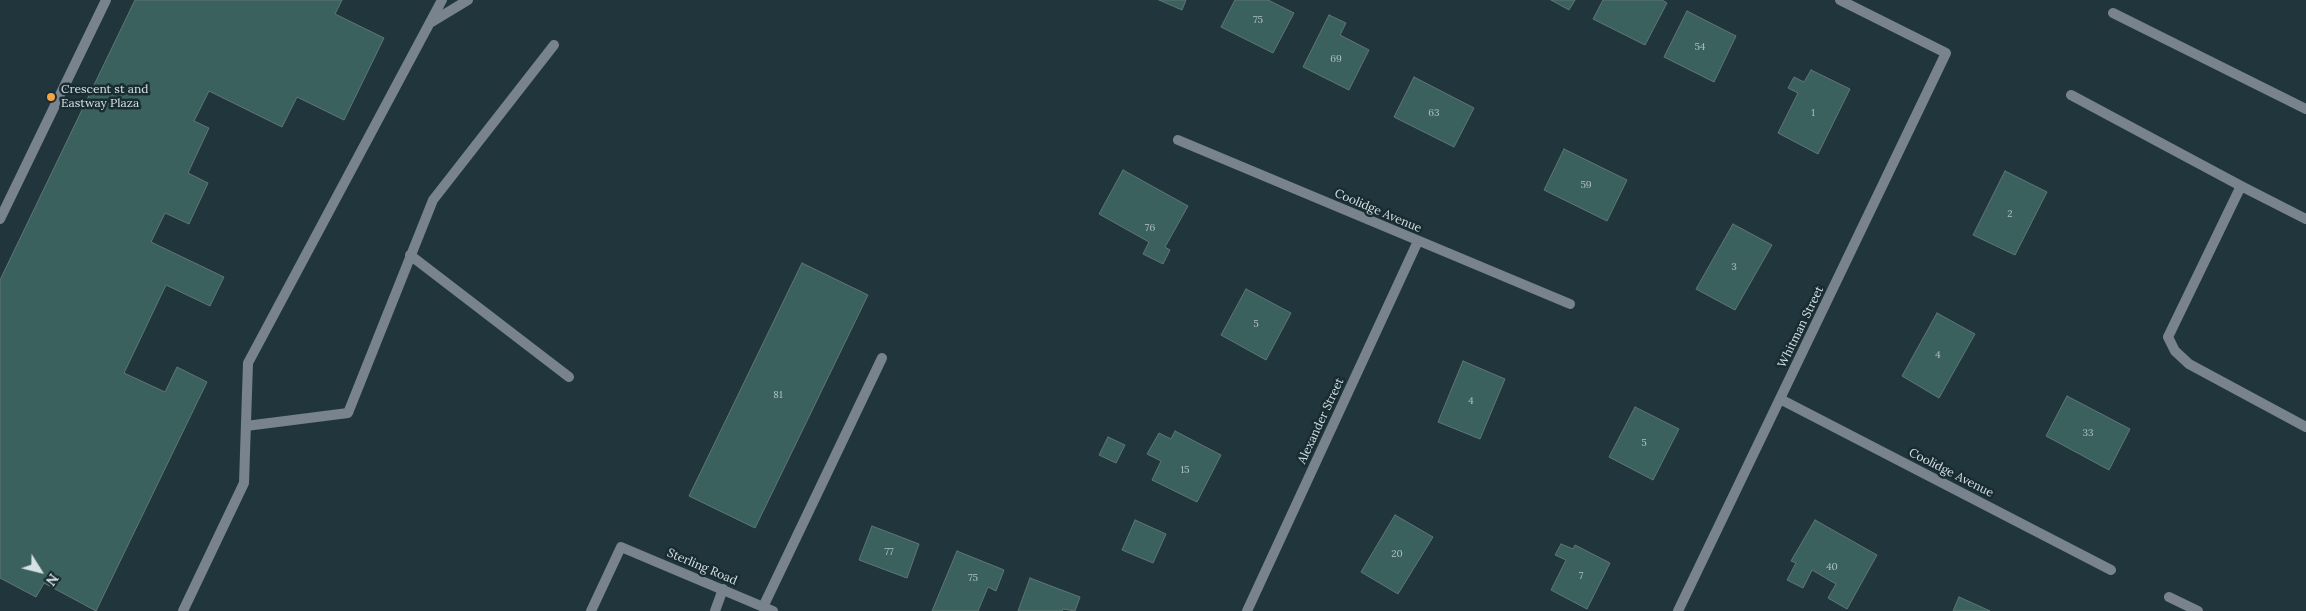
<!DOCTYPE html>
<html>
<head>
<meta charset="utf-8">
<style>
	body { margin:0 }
	#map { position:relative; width:2306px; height:611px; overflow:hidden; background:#21363c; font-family:Lora,serif }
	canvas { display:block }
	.north { position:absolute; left:15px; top:546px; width:50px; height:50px; -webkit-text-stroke:4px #182c32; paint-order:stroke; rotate:126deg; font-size:14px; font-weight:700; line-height:20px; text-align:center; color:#d5e1e5 }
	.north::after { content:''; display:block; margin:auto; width:18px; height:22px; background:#d5e1e5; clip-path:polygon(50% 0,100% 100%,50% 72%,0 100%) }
</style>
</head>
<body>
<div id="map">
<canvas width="2306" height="611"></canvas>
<div class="north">N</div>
</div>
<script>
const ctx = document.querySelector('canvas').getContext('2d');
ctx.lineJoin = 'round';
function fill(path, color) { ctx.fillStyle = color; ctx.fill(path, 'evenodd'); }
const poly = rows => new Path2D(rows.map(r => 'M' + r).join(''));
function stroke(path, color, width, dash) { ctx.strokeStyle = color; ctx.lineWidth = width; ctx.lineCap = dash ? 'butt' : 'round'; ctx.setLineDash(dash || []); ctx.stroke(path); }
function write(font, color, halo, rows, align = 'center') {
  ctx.font = font + ' Lora,serif'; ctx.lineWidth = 5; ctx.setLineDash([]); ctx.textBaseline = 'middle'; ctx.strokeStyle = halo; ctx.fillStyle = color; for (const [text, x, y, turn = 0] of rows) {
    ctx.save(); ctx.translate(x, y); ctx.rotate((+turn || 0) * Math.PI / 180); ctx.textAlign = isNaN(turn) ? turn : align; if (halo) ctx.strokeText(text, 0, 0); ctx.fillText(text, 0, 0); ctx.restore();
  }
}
const building = poly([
	[135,0,342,0,335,14,384,38,344,120,297,97,282,127,209,91,194,121,209,128,188,173,208,183,189,224,165,213,151,242,224,277,210,306,166,285,124,373,165,392,177,367,207,382,96,611,44,583,36,597,0,578,0,280,135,0],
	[1159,0,1186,0,1182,10,1159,0],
	[1235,0,1268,0,1294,13,1273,53,1221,27,1235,0],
	[1551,0,1575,0,1569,10,1551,0],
	[1603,0,1662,0,1667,3,1645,45,1593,19,1603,0],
	[1687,11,1736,36,1714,82,1664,57,1687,11],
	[1329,15,1346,23,1340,35,1369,50,1349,90,1303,67,1329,15],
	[1811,70,1850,89,1818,154,1778,133,1798,93,1788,88,1794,77,1804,82,1811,70],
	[1414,77,1474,108,1454,147,1394,117,1414,77],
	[1564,149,1627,180,1607,221,1544,190,1564,149],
	[1123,170,1188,206,1165,247,1170,250,1163,264,1143,254,1149,242,1099,214,1123,170],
	[2005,171,2047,192,2015,255,1973,235,2005,171],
	[1733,224,1772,245,1735,310,1696,289,1733,224],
	[802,263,868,295,755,528,689,496,802,263],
	[1246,289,1291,313,1266,360,1221,335,1246,289],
	[1937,313,1975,334,1939,398,1902,376,1937,313],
	[1463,361,1505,379,1480,439,1438,422,1463,361],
	[2067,396,2130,429,2109,470,2046,436,2067,396],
	[1635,407,1679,429,1653,480,1609,457,1635,407],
	[1175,431,1221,455,1197,502,1152,480,1161,461,1147,454,1159,433,1171,439,1175,431],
	[1108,437,1125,445,1116,463,1099,455,1108,437],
	[1395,515,1433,537,1398,594,1361,572,1395,515],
	[1135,520,1166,534,1153,563,1122,550,1135,520],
	[1815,520,1877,555,1847,609,1828,598,1836,584,1812,570,1803,588,1787,580,1796,563,1791,561,1815,520],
	[872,526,919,544,907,578,859,560,872,526],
	[1561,544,1573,549,1575,545,1610,563,1587,609,1551,590,1566,560,1555,555,1561,544],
	[957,551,1004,570,996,591,988,587,978,611,932,611,957,551],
	[1030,578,1080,597,1075,611,1063,609,1062,611,1018,611,1030,578],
	[1959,597,1990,611,1953,611,1959,597]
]);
fill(building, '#3a615d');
stroke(building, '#5f7774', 1);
stroke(poly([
	[2113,13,2306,109],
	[430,23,468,0],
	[2071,95,2241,186],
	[0,219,106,0],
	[2306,219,2241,186,2168,337,2175,351,2189,364,2306,427],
	[410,255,569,377],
	[246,426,348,413,433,200,554,45],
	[2169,597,2198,611],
	[763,607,882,358],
	[183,611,244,483,248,363,442,0],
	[715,611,723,589]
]), '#78838d', 10);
stroke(poly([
	[1178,140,1570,304],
	[1780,399,2111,570],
	[591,611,621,547,773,611],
	[1247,611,1418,241],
	[1678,611,1946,53,1840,0]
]), '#78838d', 10);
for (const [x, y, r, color] of [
	[51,97,5,"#f5a345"]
]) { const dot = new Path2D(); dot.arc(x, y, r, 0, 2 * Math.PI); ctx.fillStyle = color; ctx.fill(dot); stroke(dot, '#182c32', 2); }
write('10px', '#aec1c3', null, [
	["75",1258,20],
	["54",1700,47],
	["69",1336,59],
	["63",1434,113],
	["1",1813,113],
	["59",1586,185],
	["2",2010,214],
	["76",1150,228],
	["3",1734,267],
	["5",1256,324],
	["4",1938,355],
	["81",778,395],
	["4",1471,401],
	["33",2088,433],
	["5",1644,443],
	["15",1185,470],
	["77",889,552],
	["20",1397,554],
	["40",1832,567],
	["7",1581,576],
	["75",973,578]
]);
write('12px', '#d5e1e5', '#182c32', [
	["Crescent st and",61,90],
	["Eastway Plaza",61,104]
], 'left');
write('12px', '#d5e1e5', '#182c32', [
	["Coolidge Avenue",1378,211,23],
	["Whitman Street",1801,327,-64],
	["Alexander Street",1321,421,-65],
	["Coolidge Avenue",1951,473,27],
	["Sterling Road",702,567,23]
]);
</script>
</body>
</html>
